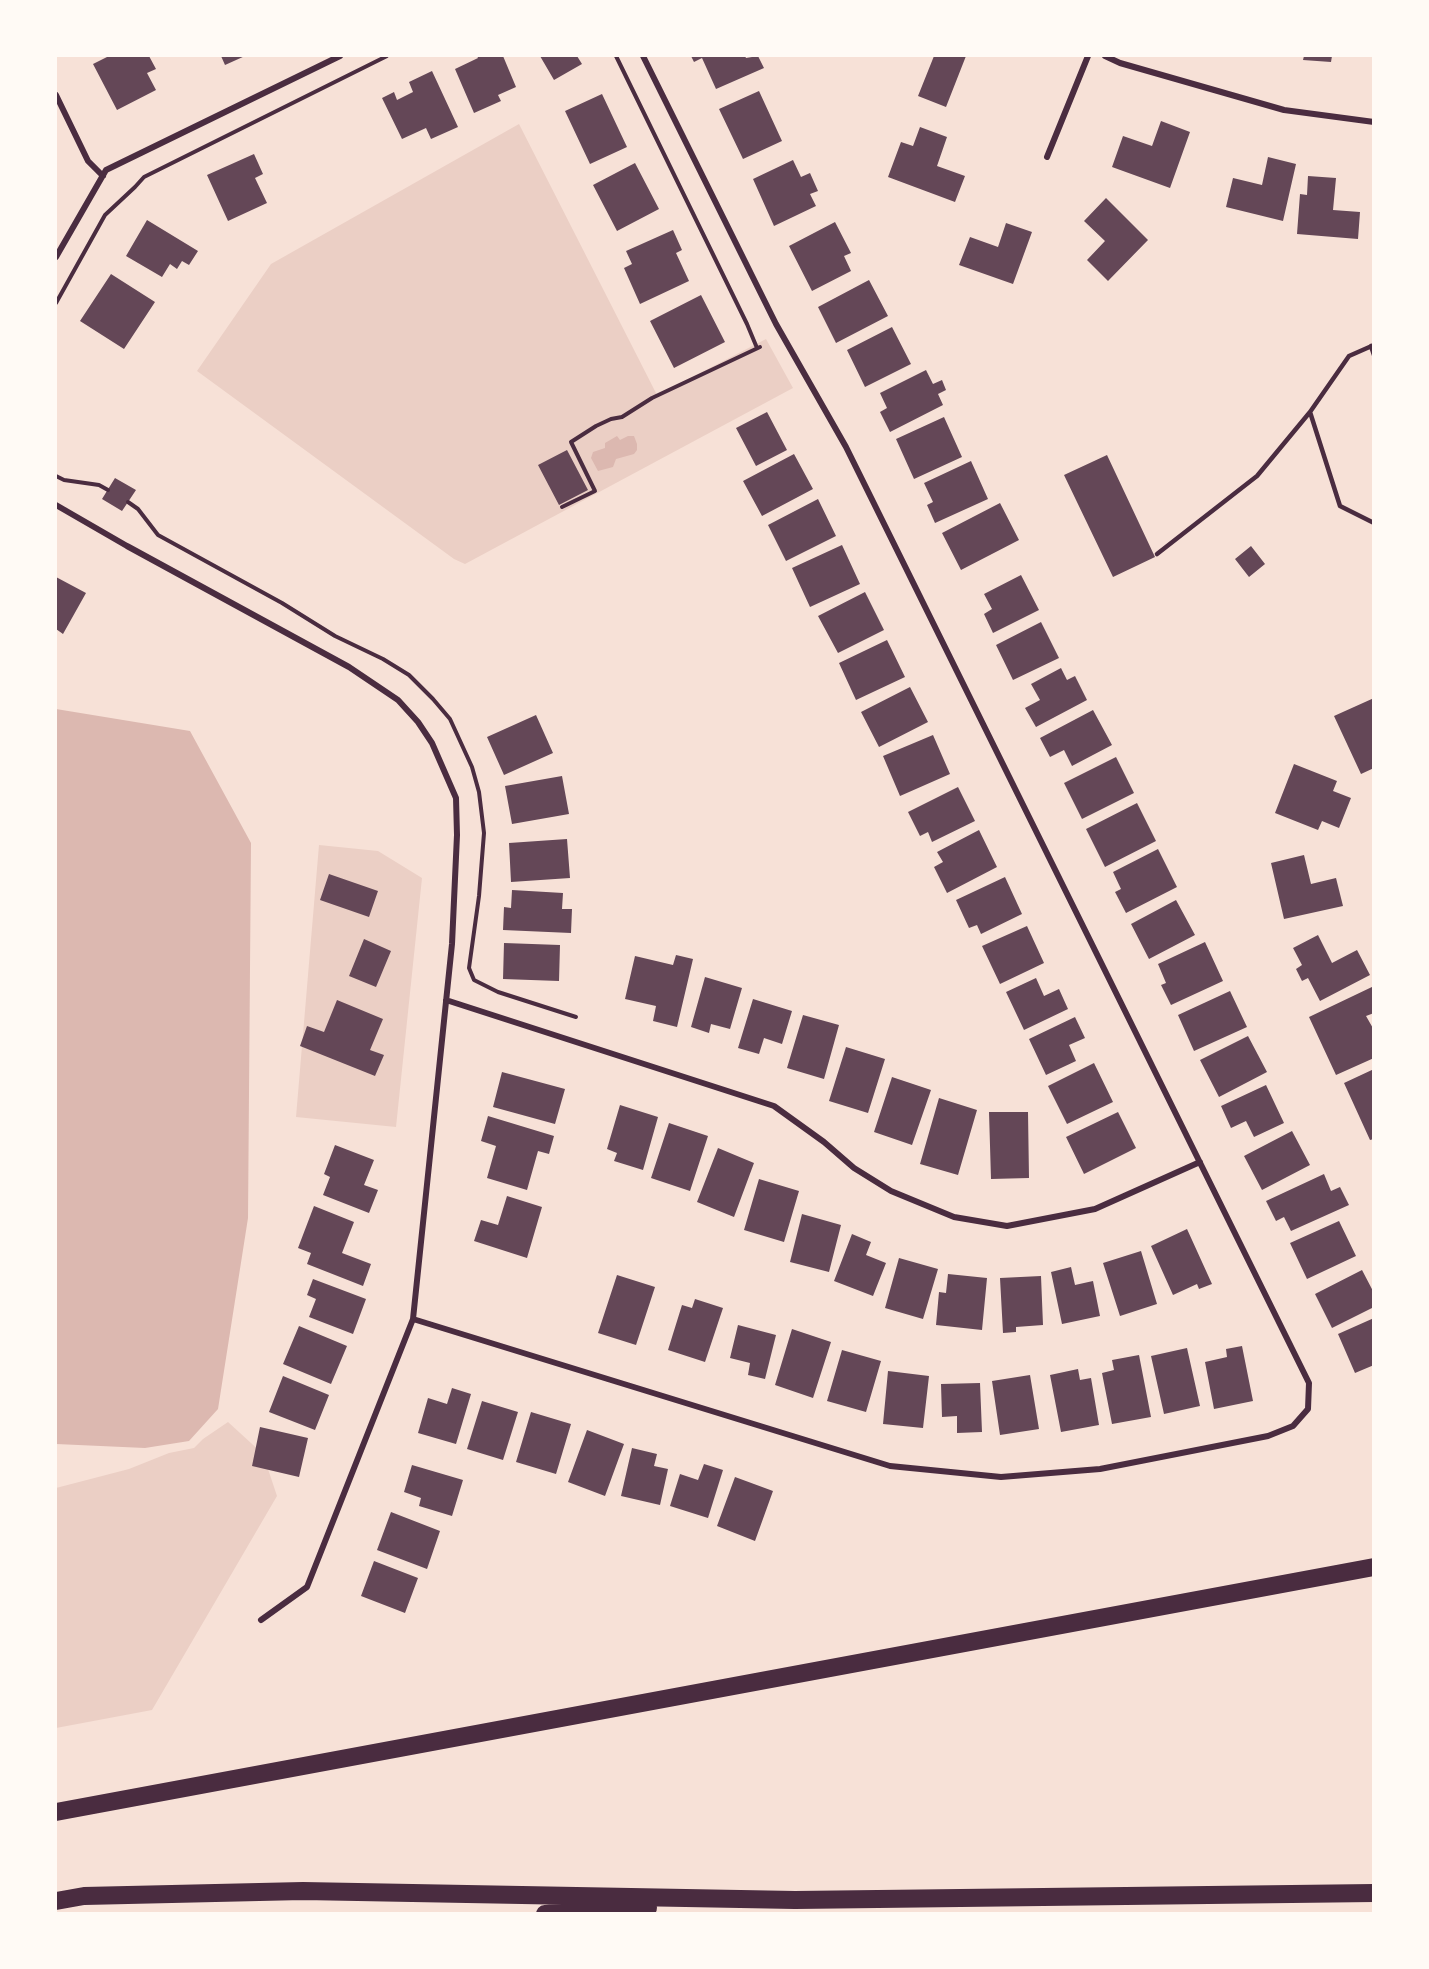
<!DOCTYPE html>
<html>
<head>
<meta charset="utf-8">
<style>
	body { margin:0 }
	#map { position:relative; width:1429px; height:1969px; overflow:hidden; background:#f7e1d7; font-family:"Asap Condensed",sans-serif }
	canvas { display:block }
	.frame { position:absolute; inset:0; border:57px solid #fffaf5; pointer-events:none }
</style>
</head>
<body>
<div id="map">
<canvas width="1429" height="1969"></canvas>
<div class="frame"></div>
</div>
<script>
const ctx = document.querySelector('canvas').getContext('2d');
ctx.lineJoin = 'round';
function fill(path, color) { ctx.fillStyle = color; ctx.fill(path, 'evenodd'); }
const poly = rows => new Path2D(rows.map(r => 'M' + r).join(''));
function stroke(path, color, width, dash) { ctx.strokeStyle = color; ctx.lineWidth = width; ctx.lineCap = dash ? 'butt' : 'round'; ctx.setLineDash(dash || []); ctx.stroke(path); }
fill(poly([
	[519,124,657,395,766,339,793,388,465,564,454,559,197,371,271,264],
	[319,845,378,851,422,878,396,1127,296,1117],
	[228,1422,263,1454,277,1496,152,1710,56,1728,56,1488,129,1469,169,1453,194,1448,203,1439]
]), '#ebcfc5');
fill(poly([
	[617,436,620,440,628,436,634,436,637,444,637,450,634,454,616,459,613,467,598,471,591,458,593,452,605,448,605,443],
	[56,709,190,731,251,843,248,1218,218,1409,189,1441,145,1448,56,1444]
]), '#dcb8b0');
fill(poly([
	[109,56,149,56,156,69,147,73,156,90,117,110,93,64],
	[221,56,245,56,225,65],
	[477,56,503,56,516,87,498,95,501,101,474,113,455,69,478,58],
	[540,56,577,56,582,64,554,80],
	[691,56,745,56,746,58,758,56,764,68,716,89,702,58,694,62],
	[934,56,966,56,946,107,918,96],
	[1304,56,1332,56,1331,62,1303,60],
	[432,71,458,127,431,139,426,128,402,139,382,98,394,92,397,100,413,92,409,82],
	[759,91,782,141,743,159,719,109],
	[602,94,627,147,590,164,565,111],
	[1161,121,1190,132,1170,188,1112,167,1123,136,1152,146],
	[920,127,947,137,937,166,965,176,955,202,888,177,901,142,913,146],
	[254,154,263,174,255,178,267,203,228,221,207,175],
	[1268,157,1296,164,1283,221,1226,207,1233,178,1262,185],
	[793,160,801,177,810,173,818,191,810,194,816,206,774,226,753,179],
	[635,163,659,209,617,231,593,185],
	[1308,176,1336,178,1333,210,1360,212,1358,239,1297,234,1300,194,1307,195],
	[1106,198,1148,240,1108,281,1087,260,1105,241,1084,221],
	[147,220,198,251,189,265,182,261,177,269,170,264,162,277,126,256],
	[835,222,851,253,844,256,851,271,812,291,789,246],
	[1006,223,1032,232,1013,284,959,265,970,237,998,247],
	[673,230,682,250,676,253,689,281,640,304,624,268,632,264,626,251],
	[111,274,155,302,124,349,80,321],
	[869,280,888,316,836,343,818,307],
	[701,295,725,342,674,368,650,321],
	[892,327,911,364,865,387,847,350],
	[926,370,933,384,942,380,946,390,938,394,943,405,890,432,880,412,887,408,880,393],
	[767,412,787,450,756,466,736,428],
	[944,417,962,457,914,479,896,439],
	[567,450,588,490,559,505,538,465],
	[794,454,813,489,762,516,743,481],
	[1107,455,1155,557,1113,577,1064,475],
	[971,461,988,499,935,523,927,505,933,502,924,483],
	[115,478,136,490,122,511,102,499],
	[818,499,836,536,786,561,768,525],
	[1000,503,1019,540,961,570,942,533],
	[842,545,860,584,810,607,792,568],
	[1251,546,1265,564,1249,577,1235,559],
	[1021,575,1039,610,993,633,984,614,992,609,984,594],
	[56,577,86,593,63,634,56,629],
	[865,592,884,630,838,653,818,616],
	[1041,622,1059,658,1013,680,996,645],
	[887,640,905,677,856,700,839,663],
	[1061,668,1067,680,1075,676,1087,700,1036,727,1025,708,1040,700,1031,684],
	[910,687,928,722,879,747,861,712],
	[1374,698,1374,768,1361,774,1334,716],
	[1093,710,1112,745,1072,766,1064,750,1050,757,1040,738],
	[536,715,553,753,504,775,487,737],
	[933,735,950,774,900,796,883,756],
	[1116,757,1134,793,1082,819,1064,783],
	[1294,764,1337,781,1333,791,1351,798,1339,828,1322,821,1318,830,1275,813],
	[562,776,569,814,512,824,505,786],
	[958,787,975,821,932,842,928,832,920,836,908,812],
	[1137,803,1156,841,1105,867,1086,829],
	[979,830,997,867,947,893,934,867,943,862,937,852],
	[567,839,570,878,511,882,509,843],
	[1158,849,1177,887,1126,913,1115,892,1121,889,1113,872],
	[1304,855,1311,884,1336,878,1343,906,1284,919,1271,863],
	[329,874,378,891,369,917,320,900],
	[1005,877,1022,914,981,934,977,925,969,928,956,900],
	[512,890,563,893,562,909,572,909,571,933,503,930,504,907,511,908],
	[1176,900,1195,935,1149,959,1131,924],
	[1027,926,1044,963,1000,984,982,946],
	[1318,935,1332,963,1357,950,1370,975,1320,1001,1308,978,1302,981,1296,969,1302,965,1293,948],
	[364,939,391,951,376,987,349,976],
	[1205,942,1223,981,1171,1005,1161,985,1166,983,1158,964],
	[504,943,560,945,559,981,503,979],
	[676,955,693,959,677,1027,653,1021,656,1006,625,999,635,956,673,965],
	[705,977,742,988,730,1029,711,1024,709,1033,691,1027],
	[1036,978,1044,996,1059,989,1068,1009,1024,1030,1006,992],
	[1374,986,1374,1013,1366,1016,1374,1030,1374,1058,1336,1075,1309,1017],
	[1230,991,1247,1027,1194,1051,1178,1015],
	[753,999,792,1011,782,1044,764,1038,759,1054,738,1048],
	[337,1000,383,1019,370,1050,384,1055,375,1076,300,1046,307,1026,324,1032],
	[803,1015,839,1025,824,1079,787,1068],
	[1075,1017,1085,1038,1069,1045,1076,1061,1046,1075,1029,1039],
	[1248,1036,1267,1072,1219,1097,1200,1060],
	[846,1047,885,1059,868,1113,829,1101],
	[1094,1063,1113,1102,1067,1124,1048,1086],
	[1374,1069,1374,1139,1370,1140,1344,1083],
	[502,1072,565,1089,555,1124,493,1107],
	[892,1077,931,1090,912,1145,874,1132],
	[1266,1085,1284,1123,1254,1137,1246,1121,1231,1128,1221,1106],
	[939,1098,977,1110,958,1175,920,1164],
	[620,1105,658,1117,643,1170,614,1161,617,1153,607,1149],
	[989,1112,1028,1112,1029,1178,991,1179],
	[1118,1112,1136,1148,1084,1174,1066,1137],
	[488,1116,554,1136,549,1154,538,1151,527,1190,487,1178,496,1146,481,1141],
	[669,1123,708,1136,690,1191,651,1178],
	[1292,1131,1310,1165,1262,1190,1244,1156],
	[335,1145,374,1160,364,1185,378,1190,369,1213,323,1195,330,1177,324,1174],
	[718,1148,754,1163,734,1217,697,1202],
	[1324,1174,1331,1191,1340,1187,1349,1205,1291,1231,1284,1217,1276,1221,1266,1201],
	[759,1179,799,1191,784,1242,744,1230],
	[507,1196,542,1207,527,1258,474,1241,481,1220,498,1225],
	[314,1206,354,1222,342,1253,371,1264,363,1286,307,1264,311,1253,298,1248],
	[802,1214,841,1225,829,1272,790,1262],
	[1339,1221,1356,1256,1307,1279,1290,1243],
	[1187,1229,1212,1284,1199,1289,1197,1284,1173,1295,1151,1246],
	[852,1234,871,1242,866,1255,886,1263,873,1296,834,1281],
	[1141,1251,1157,1304,1120,1316,1103,1263],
	[899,1258,938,1269,923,1319,885,1308],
	[1071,1267,1075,1285,1093,1281,1100,1316,1062,1324,1051,1272],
	[1362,1270,1374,1293,1374,1307,1332,1328,1315,1294],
	[948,1274,987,1278,982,1330,936,1325,939,1292,946,1293],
	[617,1275,655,1287,636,1345,598,1333],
	[1041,1276,1043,1325,1016,1327,1016,1332,1003,1333,1000,1278],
	[313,1279,366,1299,353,1334,309,1317,316,1299,307,1295],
	[695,1299,723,1308,705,1362,668,1350,682,1305,692,1308],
	[1374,1318,1374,1365,1355,1373,1338,1334],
	[738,1325,776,1335,765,1379,748,1375,750,1363,730,1358],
	[299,1326,347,1346,331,1384,283,1364],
	[792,1329,831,1342,813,1398,775,1385],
	[1242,1346,1253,1401,1214,1409,1205,1362,1227,1357,1226,1349],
	[1187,1348,1200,1406,1164,1414,1151,1356],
	[842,1350,881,1361,866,1412,827,1401],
	[1139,1355,1151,1417,1112,1424,1102,1373,1114,1370,1112,1360],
	[1078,1369,1080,1380,1091,1378,1099,1425,1061,1432,1050,1375],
	[888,1371,929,1376,923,1428,883,1424],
	[1030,1375,1039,1429,1000,1435,992,1381],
	[283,1376,329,1395,315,1430,269,1412],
	[980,1383,982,1432,957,1433,957,1416,942,1417,941,1384],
	[452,1388,471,1394,456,1444,418,1433,428,1398,447,1404],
	[482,1401,518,1412,503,1460,467,1449],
	[531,1412,571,1424,556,1474,516,1462],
	[260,1427,308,1438,299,1477,252,1466],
	[587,1430,624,1444,605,1496,568,1482],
	[632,1448,657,1454,654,1466,668,1469,660,1505,621,1496],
	[704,1464,723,1470,708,1518,670,1506,680,1474,698,1480],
	[412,1465,463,1480,452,1516,419,1506,421,1498,404,1492],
	[735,1477,773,1491,755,1541,717,1526],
	[391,1512,440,1531,427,1569,377,1550],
	[374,1561,418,1578,405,1613,361,1596]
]), '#644757');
stroke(poly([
	[616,56,747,324,757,348],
	[56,303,105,215,135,187,144,177,387,56],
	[56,476,64,480,99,485,108,490],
	[128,502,138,509,158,535,282,603,335,636,383,659,409,675,433,699,450,719,472,767,479,792,484,833,479,896,469,968,474,980,498,992,576,1017],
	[562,507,595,491,571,442,596,426,611,419,622,417,652,398,760,347]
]), '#4a2c40', 4);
stroke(poly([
	[1374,345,1349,356,1310,412,1340,506,1374,523],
	[1371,346,1374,355],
	[1157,554,1257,476,1310,412]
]), '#4a2c40', 4.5);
stroke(poly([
	[1105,56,1120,63,1284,110,1374,122],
	[56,95,88,161,103,176],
	[1047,157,1088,56],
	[56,257,106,170,340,56],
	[56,505,127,546,349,667,398,700,418,722,432,743,456,798,457,835,452,944,413,1319,307,1587,261,1620],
	[446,1000,774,1106,824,1142,854,1168,891,1191,954,1217,1007,1226,1095,1209,1200,1162],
	[413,1319,890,1466,1001,1477,1100,1469,1268,1436,1293,1426,1308,1409,1309,1383,846,447,776,324,643,56]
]), '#4a2c40', 6);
stroke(poly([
	[56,1812,1374,1567],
	[56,1901,84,1896,303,1891,795,1900,1374,1893],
	[545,1914,648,1908]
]), '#4a2c40', 18);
</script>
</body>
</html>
